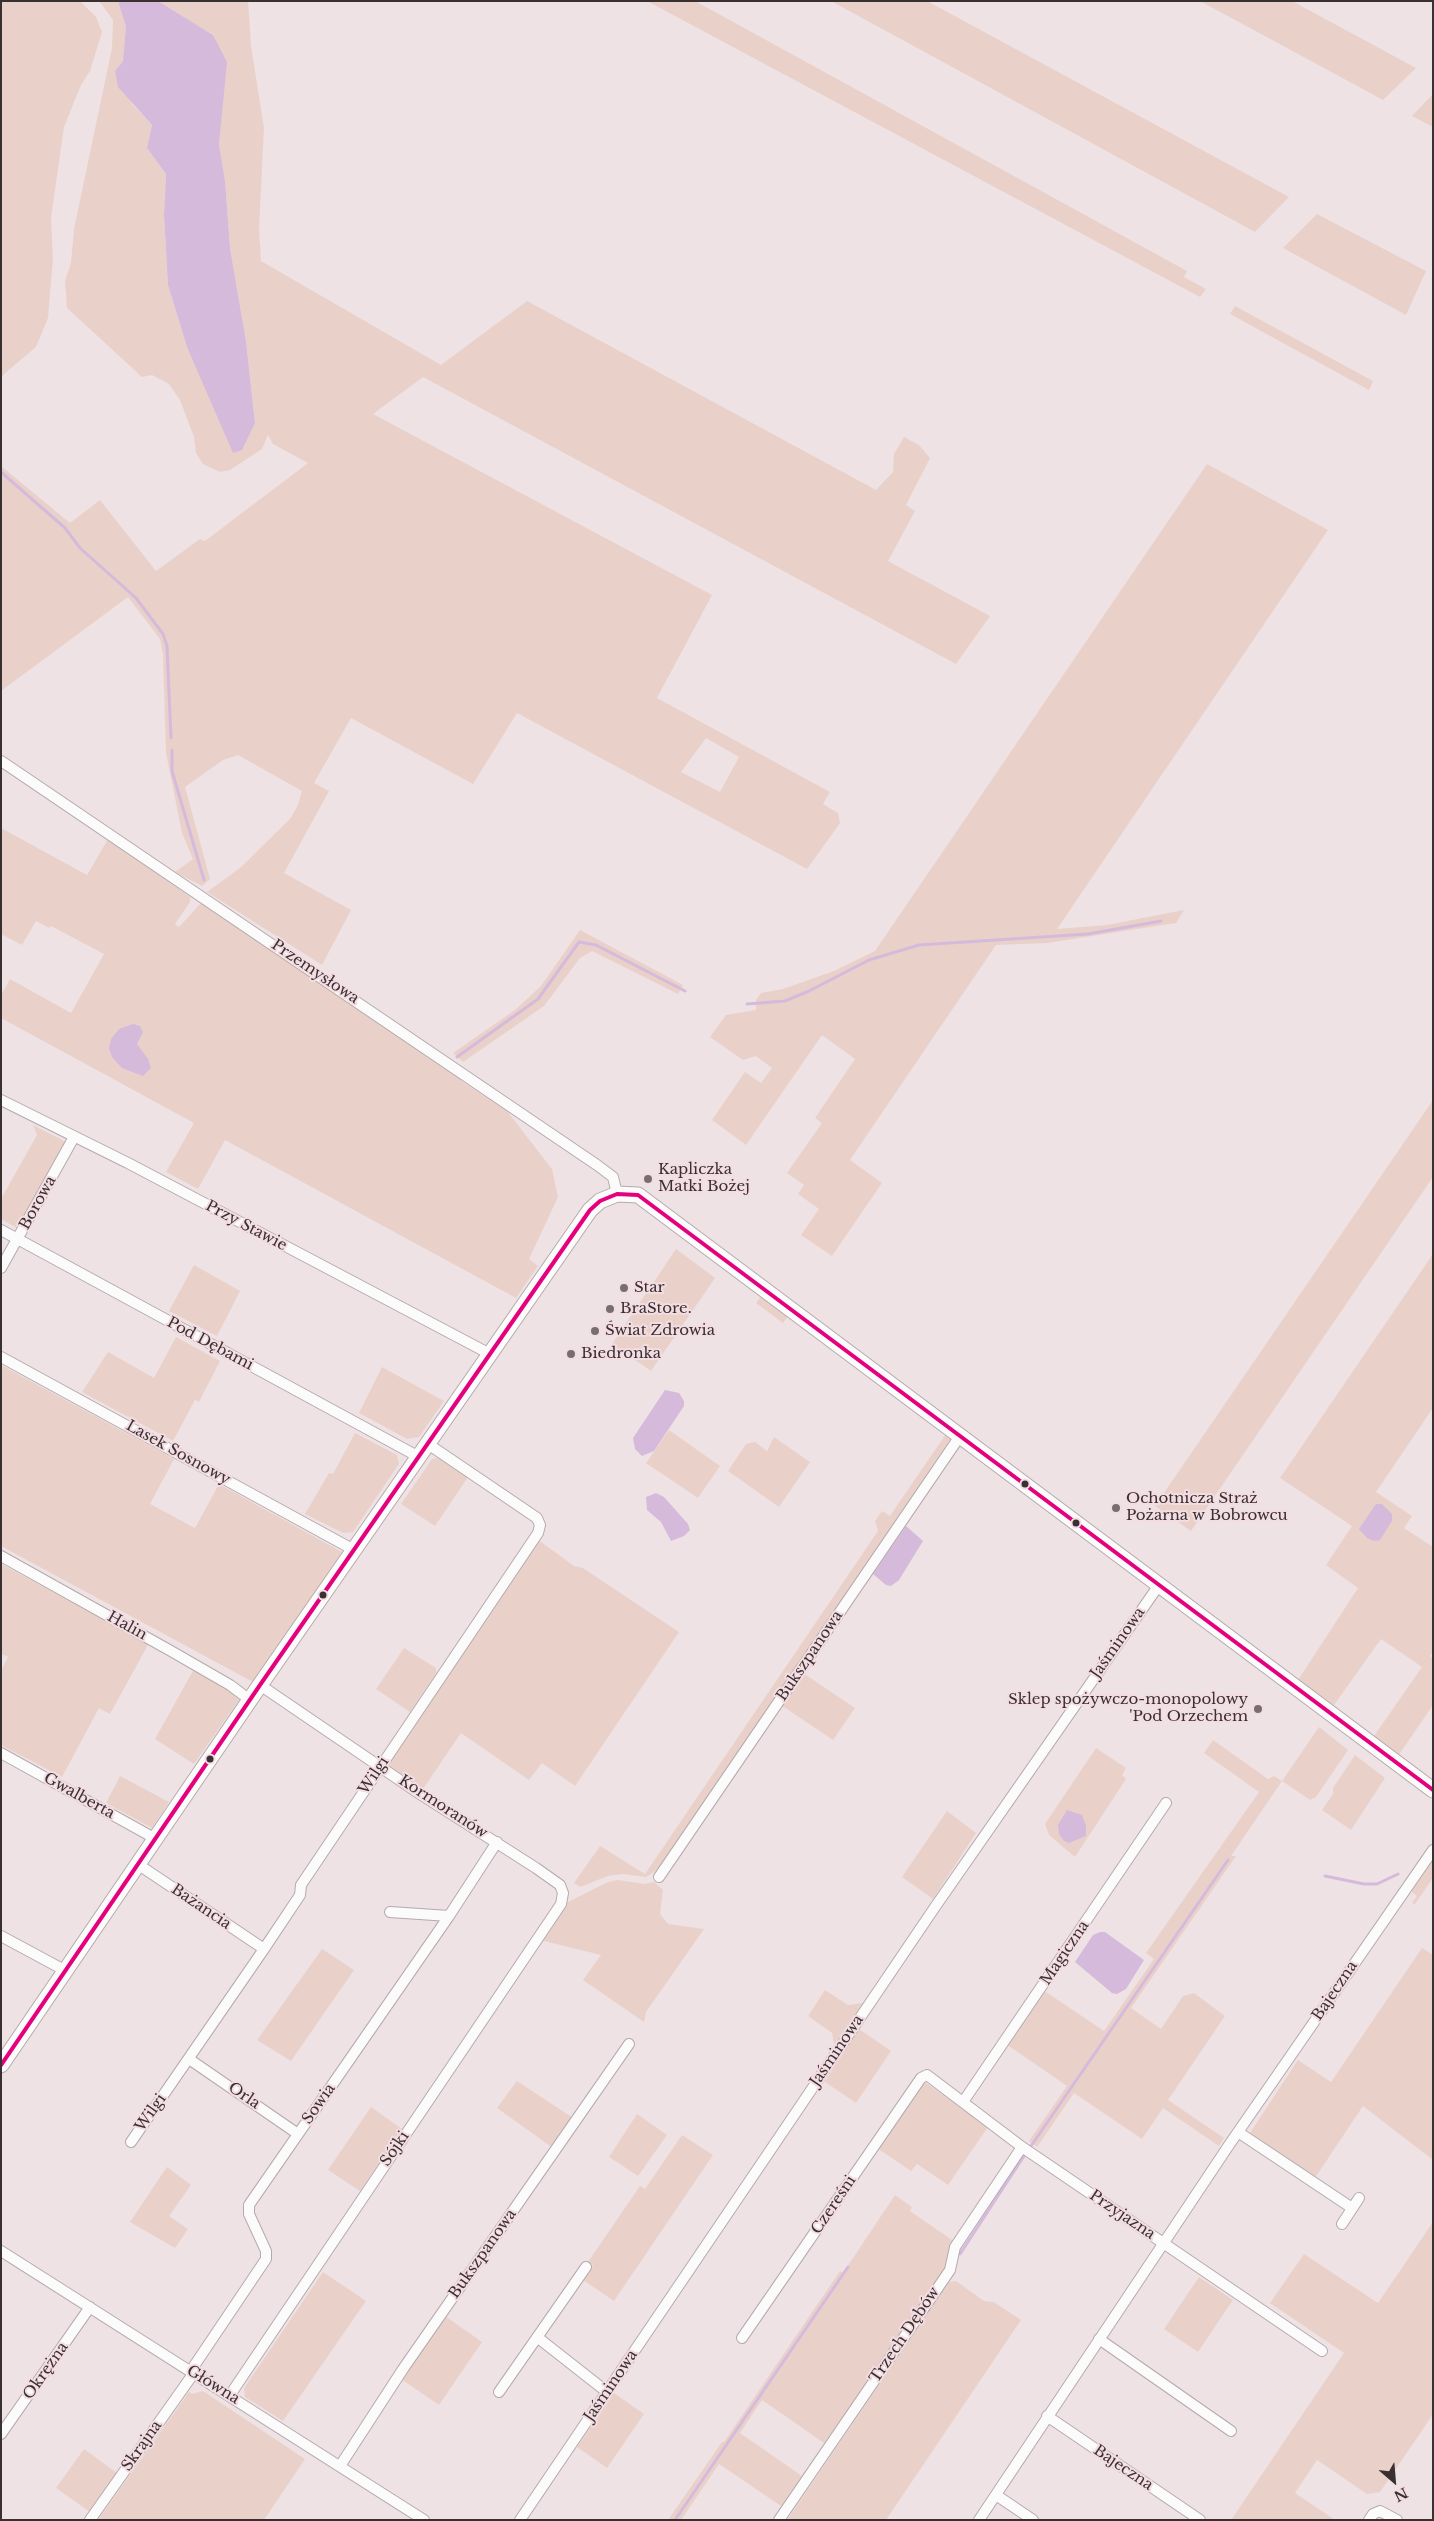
<!DOCTYPE html>
<html>
<head>
<meta charset="utf-8">
<style>
	body { margin:0 }
	#map { position:relative; width:1434px; height:2521px; overflow:hidden; background:#eee2e5; font-family:"Libre Baskerville",serif }
	canvas { display:block }
	.frame { position:absolute; inset:0; border:2px solid #393032; pointer-events:none }
	.north { position:absolute; left:1369px; top:2456px; width:50px; height:50px; -webkit-text-stroke:4px #f3dde2; paint-order:stroke; rotate:153deg; font-size:14px; font-weight:700; line-height:20px; text-align:center; color:#393032 }
	.north::after { content:''; display:block; margin:auto; width:18px; height:22px; background:#393032; clip-path:polygon(50% 0,100% 100%,50% 72%,0 100%) }
</style>
</head>
<body>
<div id="map">
<canvas width="1434" height="2521"></canvas>
<div class="frame"></div>
<div class="north">N</div>
</div>
<script>
const ctx = document.querySelector('canvas').getContext('2d');
ctx.lineJoin = 'round';
function fill(path, color) { ctx.fillStyle = color; ctx.fill(path, 'evenodd'); }
const poly = rows => new Path2D(rows.map(r => 'M' + r).join(''));
function stroke(path, color, width, dash) { ctx.strokeStyle = color; ctx.lineWidth = width; ctx.lineCap = dash ? 'butt' : 'round'; ctx.setLineDash(dash || []); ctx.stroke(path); }
function write(font, color, halo, rows, align = 'center') {
  ctx.font = font + ' "Libre Baskerville",serif'; ctx.lineWidth = 4; ctx.setLineDash([]); ctx.textBaseline = 'middle'; ctx.strokeStyle = halo; ctx.fillStyle = color; for (const [text, x, y, turn = 0] of rows) {
    ctx.save(); ctx.translate(x, y); ctx.rotate((+turn || 0) * Math.PI / 180); ctx.textAlign = isNaN(turn) ? turn : align; if (halo) ctx.strokeText(text, 0, 0); ctx.fillText(text, 0, 0); ctx.restore();
  }
}
fill(poly([
	[1,1,80,1,96,17,102,32,90,71,81,85,64,127,51,218,53,259,48,318,36,347,4,374,1,379],
	[99,1,118,1,126,27,126,47,123,61,115,71,133,105,152,125,147,148,166,174,164,215,168,285,187,347,255,422,246,341,230,248,225,181,219,144,221,118,213,35,158,1,248,1,251,46,264,128,259,229,261,261,441,365,527,301,876,490,893,472,894,454,904,437,919,445,930,458,906,505,915,511,888,561,990,616,956,664,423,377,373,414,712,595,657,698,830,792,823,804,838,813,840,823,807,869,517,713,473,784,351,718,314,783,329,791,284,873,351,910,322,965,207,892,240,868,290,819,298,805,302,791,238,755,223,760,185,787,210,879,202,886,175,872,193,859,182,833,166,753,163,654,160,639,128,597,1,691,1,466,70,523,100,500,156,571,200,539,205,541,308,463,273,444,268,435,262,449,230,470,220,472,203,464,196,453,194,437,180,400,169,384,152,375,142,377,67,308,65,281,71,263,74,229,112,48,113,20],
	[706,738,739,757,720,792,681,772],
	[647,1,695,1,1187,271,1184,277,1206,289,1200,297],
	[831,1,927,1,1289,197,1255,232],
	[1200,1,1292,1,1416,68,1383,100],
	[1433,94,1433,127,1412,116],
	[1317,214,1426,271,1406,315,1283,248],
	[1235,306,1373,381,1369,390,1230,314],
	[1207,464,1328,530,1057,929,1107,925,1184,910,1176,923,1047,943,996,945,850,1160,882,1183,832,1256,801,1235,819,1209,798,1194,804,1185,787,1173,822,1123,815,1118,855,1059,822,1035,746,1145,712,1120,745,1072,761,1083,772,1068,756,1056,743,1060,710,1037,726,1015,756,1010,756,1000,761,993,783,989,834,971,875,951],
	[1,828,87,875,108,839,190,897,190,902,175,924,179,927,202,902,464,1077,461,1081,507,1111,552,1169,558,1197,529,1259,538,1266,516,1298,225,1140,198,1189,166,1172,194,1123,1,1018,1,995,10,979,71,1013,104,954,51,926,49,928,36,921,22,945,1,934],
	[580,930,683,985,678,994,592,951,580,958,544,1006,463,1062,453,1053,515,1010,541,986],
	[1433,1100,1433,1177,1191,1531,1155,1506],
	[33,1125,66,1142,17,1228,1,1219,1,1199,37,1135],
	[676,1249,715,1278,651,1371,612,1344],
	[1433,1254,1433,1408,1376,1492,1412,1516,1404,1528,1433,1547,1433,1652,1430,1656,1433,1658,1433,1705,1398,1756,1374,1736,1422,1667,1381,1639,1334,1705,1298,1680,1358,1588,1326,1565,1352,1526,1280,1478],
	[194,1265,240,1291,217,1336,169,1311],
	[761,1296,788,1316,783,1323,756,1303],
	[176,1337,220,1361,199,1402,195,1400,173,1441,82,1392,108,1352,154,1378],
	[1,1365,174,1459,150,1504,195,1528,219,1484,342,1552,253,1682,1,1546],
	[382,1367,444,1401,419,1437,407,1439,359,1413],
	[669,1430,720,1466,698,1498,646,1463],
	[355,1433,397,1455,399,1464,353,1532,343,1533,305,1514,329,1473,333,1474],
	[946,1434,951,1438,664,1861,655,1871,646,1877,622,1874,608,1876,580,1887,574,1883,600,1846,645,1874,878,1531,875,1521,882,1511,890,1516],
	[774,1437,810,1462,779,1507,728,1471,746,1444,755,1442,767,1451],
	[438,1458,468,1477,435,1526,401,1504,432,1459],
	[537,1539,574,1566,583,1568,679,1632,575,1786,542,1763,529,1780,461,1733,423,1789,385,1763],
	[1,1564,149,1643,110,1714,99,1708,62,1777,1,1745,1,1671,8,1657,1,1654],
	[404,1648,436,1668,436,1673,410,1712,376,1689],
	[194,1669,229,1689,239,1700,194,1764,155,1739],
	[803,1673,855,1708,833,1740,781,1705],
	[1319,1727,1348,1750,1316,1797,1310,1800,1282,1781,1231,1856,1236,1856,1131,2008,1161,2029,1183,1996,1194,1993,1225,2016,1168,2100,1224,2138,1219,2146,1163,2108,1142,2139,1074,2093,1037,2147,1029,2141,1067,2086,1006,2044,1043,1990,1104,2031,1154,1959,1146,1953,1259,1792,1204,1753,1213,1740,1268,1779,1274,1776,1282,1781],
	[1096,1748,1126,1768,1122,1775,1126,1779,1075,1857,1049,1835,1045,1824],
	[1355,1755,1385,1778,1351,1830,1322,1810,1333,1794,1333,1788],
	[120,1776,169,1802,152,1828,106,1803],
	[947,1811,976,1833,933,1899,902,1877],
	[1433,1856,1433,1878,1415,1904,1412,1903,1417,1896,1410,1890],
	[618,1880,645,1884,654,1882,663,1890,660,1914,668,1924,704,1929,646,2012,644,2022,583,1980,601,1955,540,1940,564,1904,608,1882],
	[1422,1948,1433,1955,1433,2160,1363,2106,1315,2178,1252,2136,1250,2133,1298,2060,1331,2082],
	[322,1949,354,1970,291,2061,257,2040],
	[825,1990,848,2005,863,2003,834,2044,832,2033,808,2016],
	[859,2029,891,2051,856,2103,825,2082],
	[517,2081,573,2118,553,2148,497,2108],
	[926,2083,988,2127,948,2185,917,2164,911,2171,877,2148,917,2087],
	[371,2107,402,2129,360,2191,328,2170],
	[637,2114,667,2135,638,2176,609,2157],
	[682,2135,713,2155,614,2301,583,2280,593,2265,588,2262,640,2186,645,2189],
	[167,2167,191,2185,169,2216,188,2229,175,2248,130,2222],
	[895,2195,912,2207,910,2211,955,2242,947,2269,824,2443,762,2400,740,2433,802,2476,781,2506,719,2464,681,2520,668,2520,722,2442,724,2442,840,2271,843,2273],
	[1433,2222,1433,2414,1421,2432,1380,2492,1367,2494,1317,2460,1295,2493,1335,2520,1231,2520,1344,2353,1270,2303,1304,2254,1378,2303],
	[323,2272,366,2301,283,2421,245,2397,244,2388],
	[1199,2277,1233,2300,1198,2352,1164,2329],
	[956,2281,984,2301,994,2302,1021,2320,886,2520,787,2520,949,2282],
	[445,2316,482,2342,439,2405,401,2379],
	[203,2391,305,2459,264,2520,98,2520,189,2392,192,2394],
	[614,2393,644,2414,607,2468,577,2447],
	[84,2449,117,2473,90,2512,56,2488]
]), '#e9d1ca');
fill(poly([
	[118,1,158,1,171,9,213,35,227,62,219,144,225,181,230,248,246,341,255,423,242,450,233,453,187,347,168,285,164,215,166,174,147,148,152,125,118,87,115,71,123,61,126,27],
	[133,1024,140,1026,143,1032,137,1044,148,1059,151,1068,143,1076,122,1068,112,1057,109,1048,111,1039,119,1029],
	[665,1390,679,1393,684,1401,684,1406,654,1451,642,1456,635,1449,633,1438],
	[656,1493,664,1497,688,1524,690,1530,684,1536,671,1541,661,1522,647,1510,646,1497],
	[1376,1504,1382,1504,1392,1514,1392,1521,1380,1540,1374,1541,1367,1538,1359,1529],
	[906,1526,923,1541,899,1580,891,1586,886,1585,873,1574],
	[1067,1810,1082,1815,1086,1826,1086,1836,1069,1843,1064,1841,1059,1834,1058,1825],
	[1100,1932,1105,1932,1144,1960,1126,1989,1117,1994,1112,1993,1075,1962,1093,1935]
]), '#d5badb');
stroke(poly([
	[1,472,65,528,80,548,136,598,163,634,167,646,171,738],
	[172,750,172,771,204,880],
	[747,1004,785,1001,809,991,869,960,919,945,1088,934,1161,921],
	[457,1057,538,999,579,942,596,945,685,991],
	[1325,1876,1364,1884,1377,1884,1398,1874],
	[1031,2146,1228,1860],
	[960,2254,1024,2156],
	[675,2520,848,2267]
]), '#d5badb', 3);
const street = poly([
	[1,761,597,1165,613,1177,617,1194],
	[1,1100,128,1163,490,1354],
	[1,1230,419,1457],
	[1,1268,74,1137],
	[1,1357,354,1550],
	[1,1556,171,1651,230,1685,250,1700],
	[1,1753,156,1839],
	[139,1865,264,1949],
	[659,1877,960,1436],
	[390,1912,449,1916],
	[1,1936,66,1971],
	[189,2059,298,2134],
	[963,2102,1166,1803],
	[1238,2132,1352,2208],
	[131,2142,264,1949,300,1895,301,1885,538,1533,540,1525,537,1518,428,1444],
	[1342,2224,1359,2198],
	[1,2251,424,2520],
	[537,2337,607,2392],
	[742,2338,921,2078,927,2075,1022,2147,1322,2351],
	[1099,2339,1231,2431],
	[499,2392,586,2267],
	[230,2395,561,1904,563,1893,560,1885,536,1868,420,1794,260,1685],
	[1047,2416,1200,2520],
	[1,2434,90,2307],
	[340,2466,403,2369,629,2044],
	[996,2495,1033,2520],
	[90,2520,191,2377,194,2366,266,2259,266,2251,249,2214,249,2205,449,1916,497,1842],
	[520,2520,935,1907,1159,1585],
	[779,2520,950,2270,955,2247,1022,2147],
	[979,2520,1229,2145,1433,1850],
	[1369,2520,1373,2514,1380,2511,1397,2520]
]);
const secondary = poly([
	[1,2065,260,1685,590,1210,600,1201,617,1194,638,1195,1433,1790]
]);
stroke(street, '#b4aaac', 12);
stroke(secondary, '#b4aaac', 17);
stroke(street, '#fcfbfb', 10);
stroke(secondary, '#fcfbfb', 15);
stroke(poly([
	[1,2065,260,1685,590,1210,600,1201,617,1194,638,1195,1433,1790]
]), '#e5007d', 4);
for (const [x, y, r, color] of [
	[648,1179,5,"#786e71"],
	[624,1288,5,"#786e71"],
	[610,1309,5,"#786e71"],
	[595,1331,5,"#786e71"],
	[571,1354,5,"#786e71"],
	[1025,1484,4.5,"#393032"],
	[1116,1508,5,"#786e71"],
	[1076,1523,4.5,"#393032"],
	[323,1595,4.5,"#393032"],
	[1258,1709,5,"#786e71"],
	[210,1759,4.5,"#393032"]
]) { const dot = new Path2D(); dot.arc(x, y, r, 0, 2 * Math.PI); ctx.fillStyle = color; ctx.fill(dot); stroke(dot, '#f3dde2', 2); }
write('15px', '#393032', '#f3dde2', [
	["Przemysłowa",315,972,34],
	["Borowa",38,1203,-61],
	["Przy Stawie",246,1226,28],
	["Pod Dębami",210,1344,28],
	["Lasek Sosnowy",178,1453,29],
	["Halin",127,1626,29],
	["Jaśminowa",1118,1643,-55],
	["Bukszpanowa",810,1656,-56],
	["Wilgi",374,1776,-56],
	["Gwalberta",79,1796,29],
	["Kormoranów",443,1807,33],
	["Bażancia",201,1907,34],
	["Magiczna",1065,1953,-56],
	["Bajeczna",1335,1991,-56],
	["Jaśminowa",837,2051,-56],
	["Orla",244,2096,34],
	["Sowia",319,2104,-55],
	["Wilgi",151,2113,-55],
	["Sójki",395,2149,-56],
	["Czereśni",834,2205,-56],
	["Przyjazna",1122,2215,34],
	["Bukszpanowa",483,2254,-55],
	["Trzech Dębów",905,2335,-56],
	["Okrężna",46,2371,-55],
	["Główna",213,2385,32],
	["Jaśminowa",611,2386,-56],
	["Skrajna",142,2446,-55],
	["Bajeczna",1123,2468,34]
]);
write('15px', '#393032', '#f3dde2', [
	["Kapliczka",658,1170],
	["Matki Bożej",658,1187],
	["Star",634,1288],
	["BraStore.",620,1309],
	["Świat Zdrowia",605,1331],
	["Biedronka",581,1354],
	["Ochotnicza Straż",1126,1499],
	["Pożarna w Bobrowcu",1126,1516],
	["Sklep spożywczo-monopolowy",1248,1700,"right"],
	["'Pod Orzechem",1248,1717,"right"]
], 'left');
</script>
</body>
</html>
